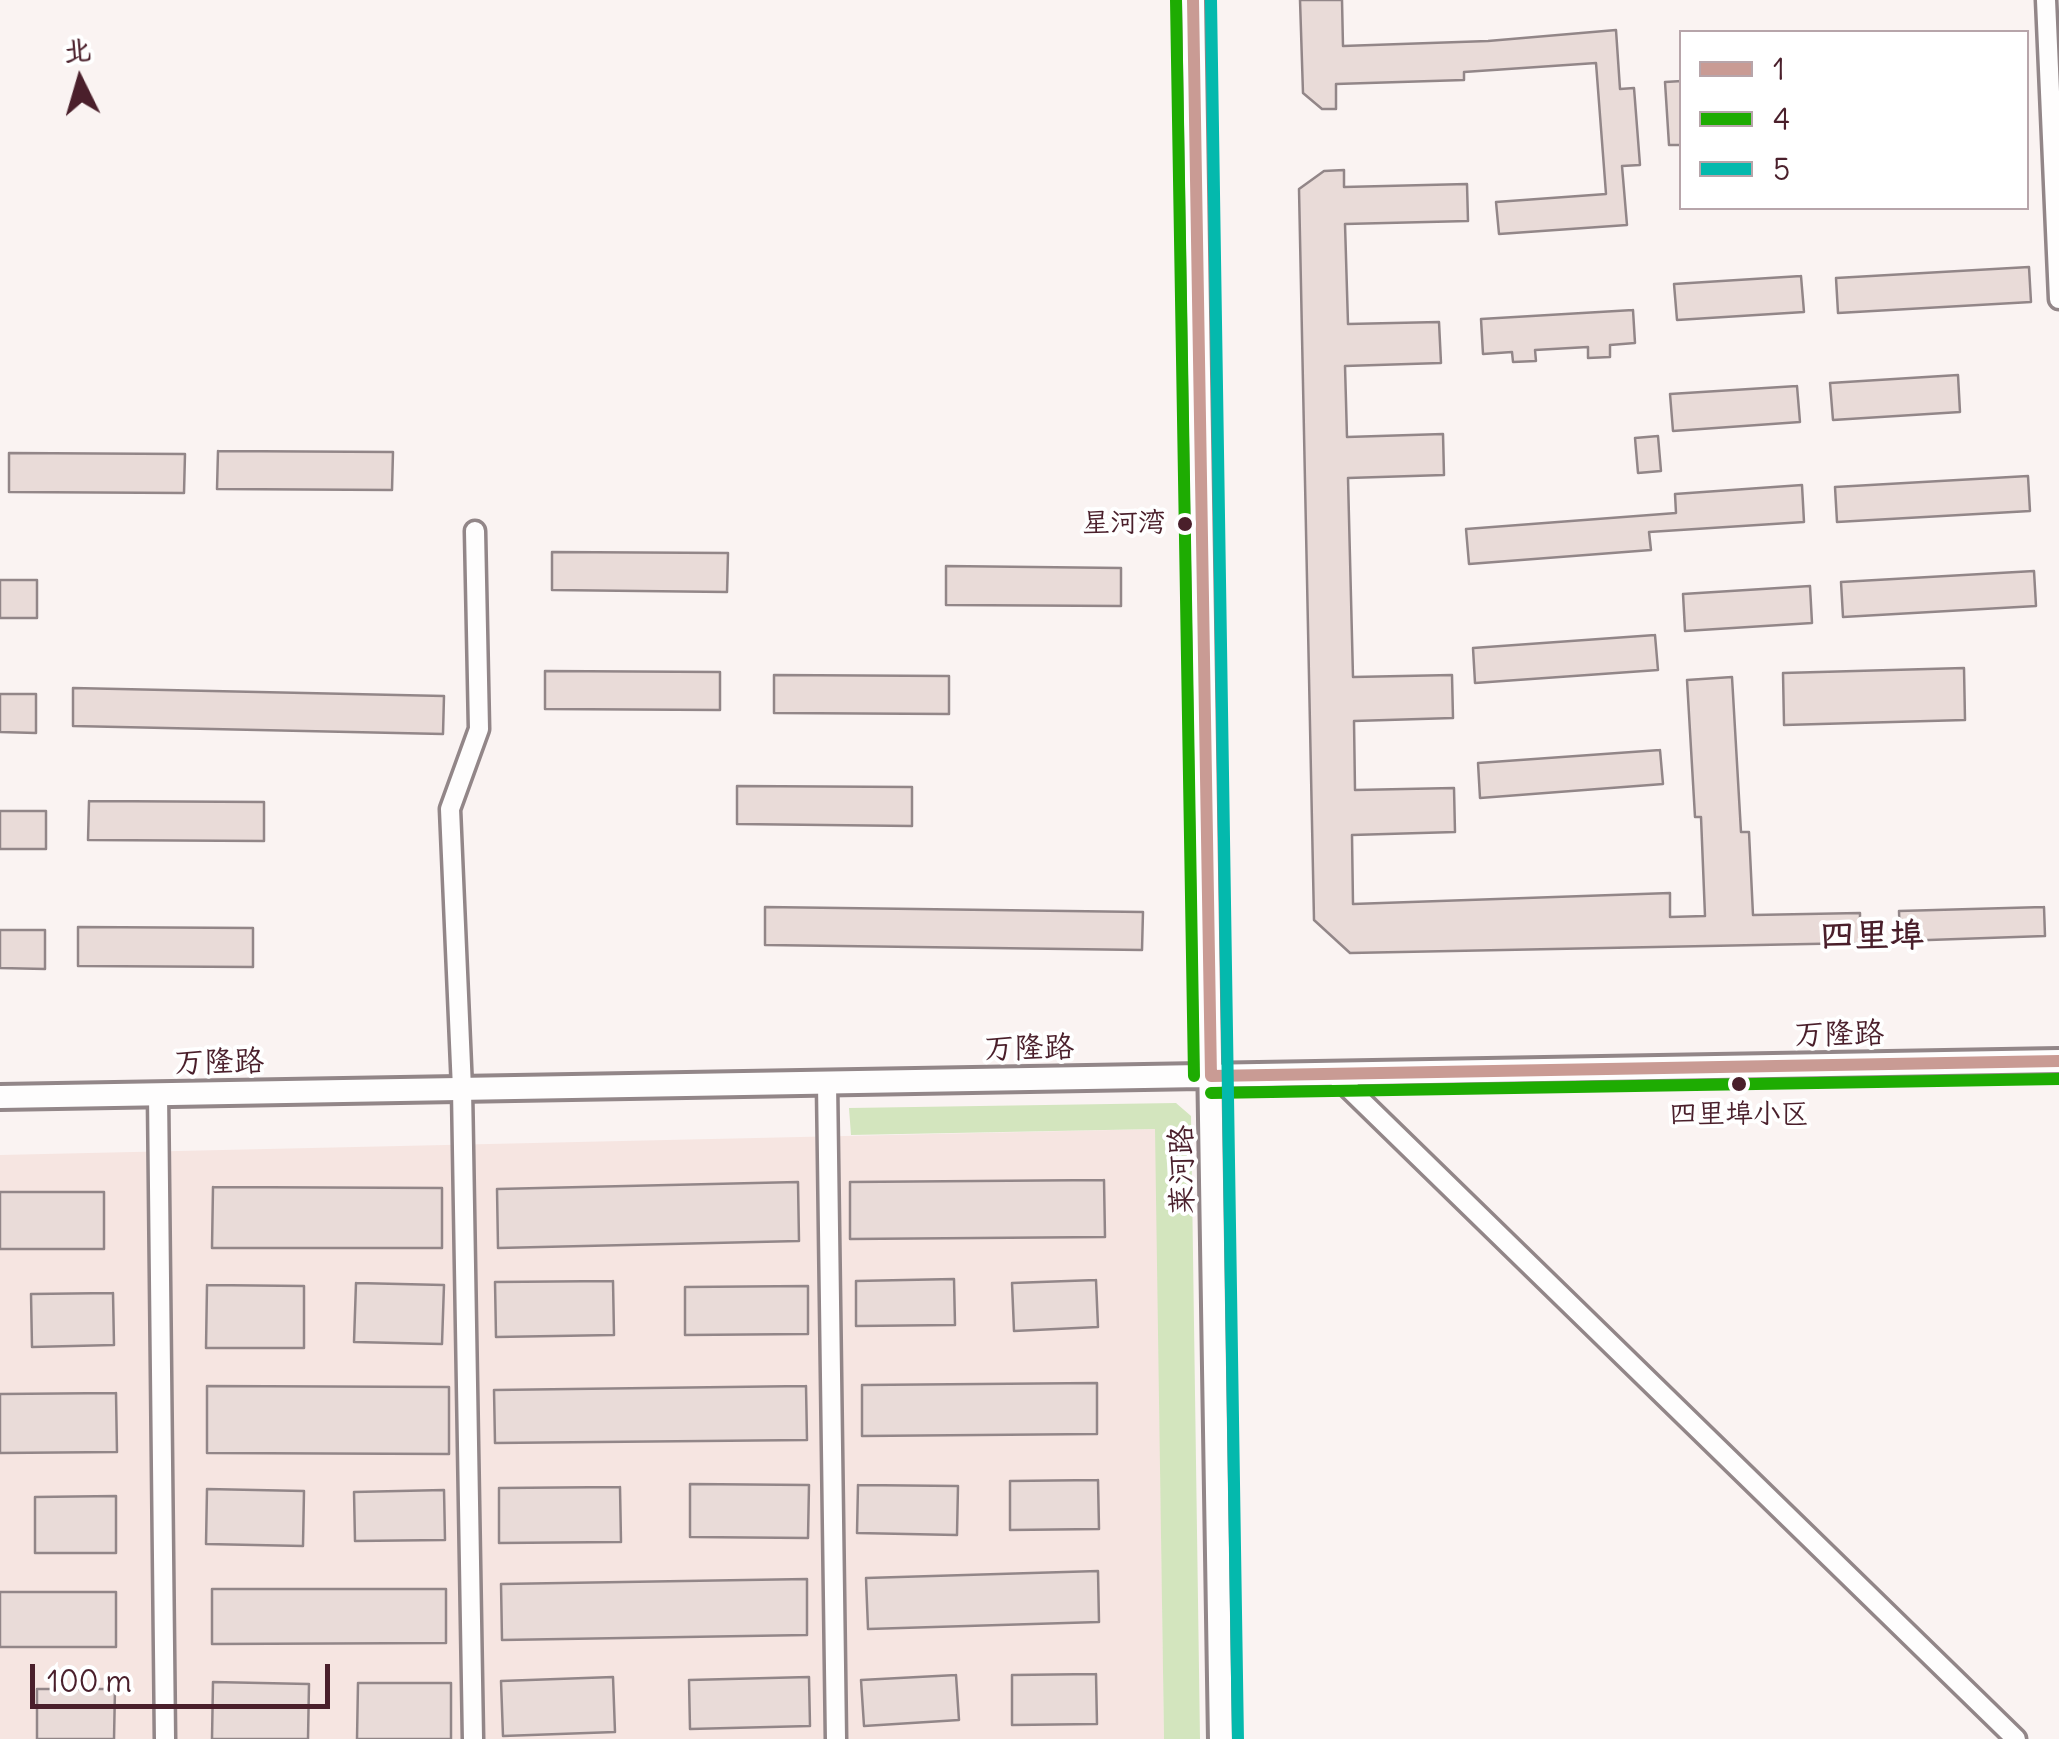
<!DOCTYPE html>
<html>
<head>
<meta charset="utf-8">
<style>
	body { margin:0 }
	#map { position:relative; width:2059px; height:1739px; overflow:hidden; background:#faf3f2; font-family:Delius,"LXGW WenKai TC",sans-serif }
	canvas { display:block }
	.legend { position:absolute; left:1679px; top:30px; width:350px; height:180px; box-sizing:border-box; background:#fff; border:2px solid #b7a5aa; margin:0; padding:12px 18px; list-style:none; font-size:30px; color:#4a1f2b }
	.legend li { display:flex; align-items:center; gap:20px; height:50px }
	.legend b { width:50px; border:2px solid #b7a5aa }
	.north { position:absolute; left:30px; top:30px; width:100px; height:100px; -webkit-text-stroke:8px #fff; paint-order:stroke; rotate:355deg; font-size:28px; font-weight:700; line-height:40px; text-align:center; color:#4a1f2b }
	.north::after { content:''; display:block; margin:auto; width:35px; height:45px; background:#4a1f2b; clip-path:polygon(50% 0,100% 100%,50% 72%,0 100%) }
	.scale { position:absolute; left:30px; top:1664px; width:300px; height:45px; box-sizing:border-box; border:5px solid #4a1f2b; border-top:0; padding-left:12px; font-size:30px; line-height:35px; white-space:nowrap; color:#4a1f2b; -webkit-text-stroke:8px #fff; paint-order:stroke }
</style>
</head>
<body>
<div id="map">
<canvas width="2059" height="1739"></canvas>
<ul class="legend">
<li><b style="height:12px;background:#c99b94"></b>1</li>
<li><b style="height:12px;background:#1eac02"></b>4</li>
<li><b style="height:12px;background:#04b9ad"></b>5</li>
</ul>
<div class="north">北</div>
<div class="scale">100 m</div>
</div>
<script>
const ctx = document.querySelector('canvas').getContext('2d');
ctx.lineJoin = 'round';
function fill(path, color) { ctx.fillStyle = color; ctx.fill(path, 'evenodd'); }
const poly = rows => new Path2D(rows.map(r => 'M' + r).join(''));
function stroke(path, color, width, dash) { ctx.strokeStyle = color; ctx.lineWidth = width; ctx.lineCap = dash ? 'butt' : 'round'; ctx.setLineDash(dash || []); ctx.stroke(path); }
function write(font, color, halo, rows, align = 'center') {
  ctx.font = font + ' Delius,"LXGW WenKai TC",sans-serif'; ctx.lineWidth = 8; ctx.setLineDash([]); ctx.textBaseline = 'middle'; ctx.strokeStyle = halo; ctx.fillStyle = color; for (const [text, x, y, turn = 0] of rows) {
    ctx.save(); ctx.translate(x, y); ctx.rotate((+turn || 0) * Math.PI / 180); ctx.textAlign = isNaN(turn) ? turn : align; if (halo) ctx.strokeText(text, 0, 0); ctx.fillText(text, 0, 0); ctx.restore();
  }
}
fill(poly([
	[1156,1129,1164,1739,0,1739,0,1155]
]), '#f6e5e1');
fill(poly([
	[1176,1103,1191,1116,1200,1739,1164,1739,1155,1129,851,1135,849,1108]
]), '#d3e5be');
const building = poly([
	[1300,0,1342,0,1343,46,1488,41,1616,30,1620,89,1634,88,1640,165,1622,166,1627,225,1499,234,1496,202,1606,194,1596,63,1464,72,1464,80,1336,84,1336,109,1322,109,1303,93,1300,0],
	[1682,81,1682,145,1669,145,1665,82,1682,81],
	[1344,170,1344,187,1467,184,1468,221,1345,224,1348,324,1439,322,1441,363,1345,366,1347,437,1443,434,1444,475,1348,478,1353,677,1452,675,1453,718,1354,721,1355,790,1454,788,1455,832,1352,835,1353,904,1670,893,1670,917,1705,916,1701,817,1695,817,1687,680,1732,677,1741,832,1749,832,1753,915,1860,913,1860,943,1350,953,1314,920,1299,189,1324,171,1344,170],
	[2029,267,2031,302,1838,313,1836,278,2029,267],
	[1801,276,1804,312,1677,320,1674,284,1801,276],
	[1633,310,1635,343,1610,345,1610,357,1588,358,1588,347,1535,350,1536,361,1513,362,1512,352,1483,354,1481,319,1633,310],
	[1958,375,1960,412,1833,420,1830,383,1958,375],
	[1797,386,1800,422,1673,431,1670,394,1797,386],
	[1658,436,1661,471,1638,473,1635,438,1658,436],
	[218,451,393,452,392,490,217,489,218,451],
	[9,453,185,454,184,493,9,492,9,453],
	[2028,476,2030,511,1837,522,1835,487,2028,476],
	[1802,485,1804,522,1649,532,1651,550,1469,564,1466,529,1676,513,1675,494,1802,485],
	[552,552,728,553,727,592,552,590,552,552],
	[946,566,1121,568,1121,606,946,605,946,566],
	[2034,571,2036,606,1843,617,1841,582,2034,571],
	[0,580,37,580,37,618,0,618,0,580],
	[1810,586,1812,623,1685,631,1683,594,1810,586],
	[1655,635,1658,670,1475,683,1473,648,1655,635],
	[1964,668,1965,720,1784,725,1783,673,1964,668],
	[545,671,720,672,720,710,545,709,545,671],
	[774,675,949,676,949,714,774,713,774,675],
	[73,688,444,696,443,734,73,726,73,688],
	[0,694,36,694,36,733,0,732,0,694],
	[1660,750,1663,784,1480,798,1478,763,1660,750],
	[737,786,912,787,912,826,737,824,737,786],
	[89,801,264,802,264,841,88,840,89,801],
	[0,811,46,811,46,849,0,849,0,811],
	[765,907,1143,912,1142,950,765,945,765,907],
	[2044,907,2045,936,1900,941,1899,911,2044,907],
	[78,927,253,928,253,967,78,966,78,927],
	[0,930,45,930,45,969,0,968,0,930],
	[1104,1180,1105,1237,850,1239,850,1182,1104,1180],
	[798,1182,799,1241,498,1248,497,1189,798,1182],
	[213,1187,442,1188,442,1248,212,1248,213,1187],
	[0,1192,104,1192,104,1249,0,1249,0,1192],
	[954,1279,955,1325,856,1326,856,1281,954,1279],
	[1096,1280,1098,1327,1014,1331,1012,1283,1096,1280],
	[613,1281,614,1335,496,1337,495,1282,613,1281],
	[356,1283,444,1285,442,1344,354,1342,356,1283],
	[207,1285,304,1286,304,1348,206,1348,207,1285],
	[808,1286,808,1334,685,1335,685,1287,808,1286],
	[113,1293,114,1345,32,1347,31,1294,113,1293],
	[1097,1383,1097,1434,862,1436,862,1385,1097,1383],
	[207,1386,449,1387,449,1454,207,1453,207,1386],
	[806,1386,807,1440,495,1443,494,1390,806,1386],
	[116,1393,117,1452,0,1453,0,1394,116,1393],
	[1098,1480,1099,1529,1010,1530,1010,1481,1098,1480],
	[690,1484,809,1485,808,1538,690,1537,690,1484],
	[858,1485,958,1486,957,1535,857,1533,858,1485],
	[620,1487,621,1542,499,1543,499,1488,620,1487],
	[207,1489,304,1491,303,1546,206,1544,207,1489],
	[444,1490,445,1540,355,1541,354,1492,444,1490],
	[116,1496,116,1553,35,1553,35,1497,116,1496],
	[1098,1571,1099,1622,868,1629,866,1578,1098,1571],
	[807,1579,807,1635,502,1640,501,1584,807,1579],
	[212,1589,446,1589,446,1643,212,1644,212,1589],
	[0,1592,116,1592,116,1647,0,1647,0,1592],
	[1096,1674,1097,1724,1012,1725,1012,1675,1096,1674],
	[956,1675,959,1720,864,1726,861,1680,956,1675],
	[613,1677,615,1732,503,1736,501,1681,613,1677],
	[809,1677,810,1726,690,1729,689,1680,809,1677],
	[213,1682,309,1684,308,1739,212,1739,213,1682],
	[358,1683,451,1683,451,1739,357,1739,358,1683],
	[37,1689,115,1689,114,1739,37,1739,37,1689]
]);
fill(building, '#e9dbd8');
stroke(building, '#928688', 2.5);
const minor = poly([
	[2046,0,2059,299],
	[1334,1074,2016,1739],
	[827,1083,836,1739],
	[158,1094,165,1739],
	[473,1739,462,1089,450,809,479,729,475,531]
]);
const tertiary = poly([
	[1193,0,1221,1739],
	[0,1097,2059,1061]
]);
stroke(minor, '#928688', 25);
stroke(tertiary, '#928688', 30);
stroke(minor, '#fefdfd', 18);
stroke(tertiary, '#fefdfd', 22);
stroke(poly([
	[1193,0,1211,1076],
	[1211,1076,2059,1061]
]), '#c99b94', 12);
stroke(poly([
	[1176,0,1194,1076],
	[1211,1093,2059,1079]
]), '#1eac02', 12);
stroke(poly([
	[1211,0,1238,1739]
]), '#04b9ad', 12);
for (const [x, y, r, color] of [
	[1185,524,9,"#4a1f2b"],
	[1739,1084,9,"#4a1f2b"]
]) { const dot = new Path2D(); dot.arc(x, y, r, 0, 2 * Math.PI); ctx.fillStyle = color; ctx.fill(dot); stroke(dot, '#fff', 4); }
write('28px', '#4a1f2b', '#fff', [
	["星河湾",1166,524],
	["四里埠小区",1739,1115,"center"]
], 'right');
write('30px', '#4a1f2b', '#fff', [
	["万隆路",1839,1035,-1],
	["万隆路",1029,1049,-1],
	["万隆路",219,1063,-1],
	["莱河路",1183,1170,-91]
]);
write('bold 35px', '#4a1f2b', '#fff', [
	["四里埠",1872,937]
]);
</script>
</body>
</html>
